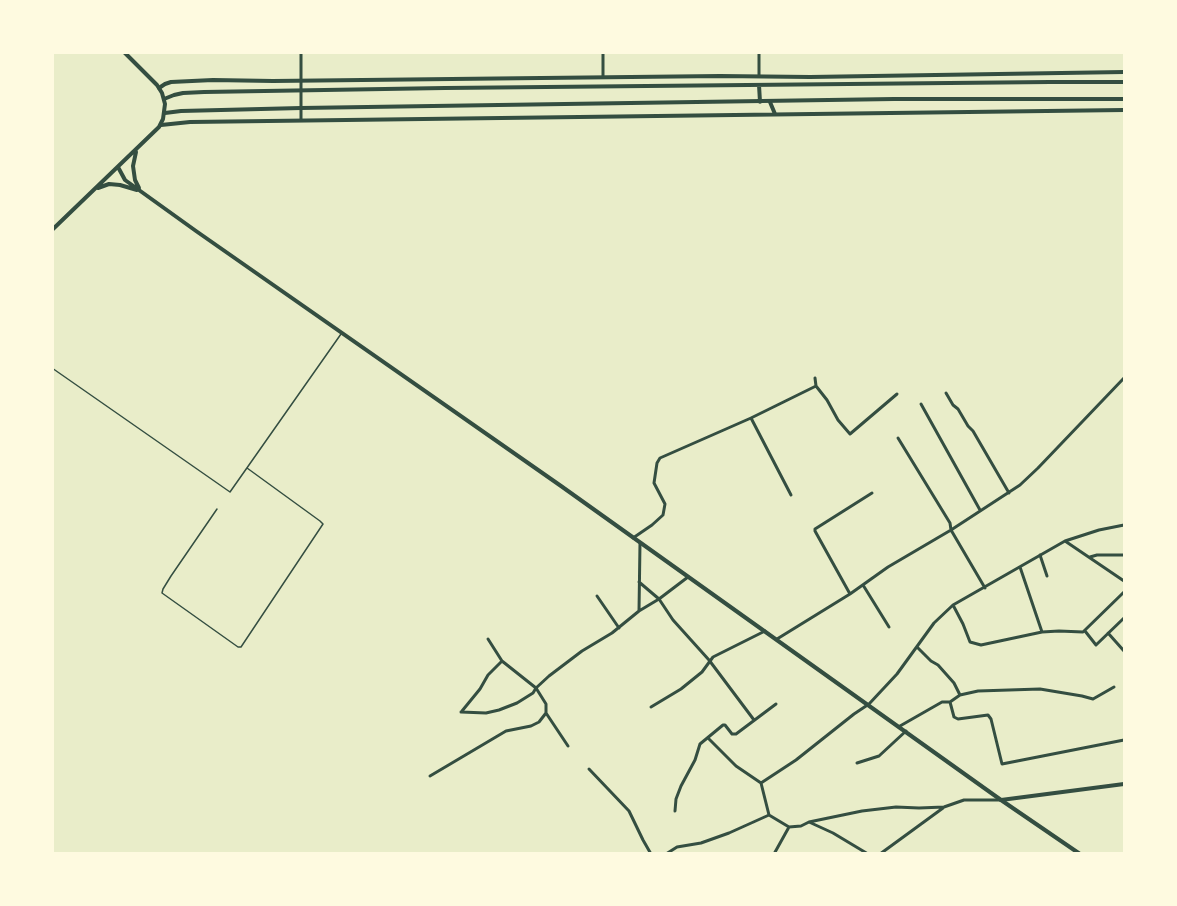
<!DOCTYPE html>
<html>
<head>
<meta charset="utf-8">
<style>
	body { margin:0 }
	#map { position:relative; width:1177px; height:906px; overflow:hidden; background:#e9edc9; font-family:"PT Sans",sans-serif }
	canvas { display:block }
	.frame { position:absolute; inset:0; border:54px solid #fefae0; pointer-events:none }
</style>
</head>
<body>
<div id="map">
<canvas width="1177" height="906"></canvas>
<div class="frame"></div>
</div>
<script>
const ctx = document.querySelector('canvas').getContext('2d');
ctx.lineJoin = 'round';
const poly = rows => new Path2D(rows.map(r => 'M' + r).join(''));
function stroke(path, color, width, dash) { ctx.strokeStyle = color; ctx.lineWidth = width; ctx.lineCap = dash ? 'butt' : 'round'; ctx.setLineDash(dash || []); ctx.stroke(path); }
stroke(poly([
	[52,368,230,492,341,334],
	[217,509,171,576,163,589,162,593,238,647,241,647,323,524,320,521,247,468]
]), '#344e41', 1.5);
stroke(poly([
	[603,52,603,77],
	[759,52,759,76],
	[301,120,301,52],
	[815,378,816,386,827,400,838,420,850,434,897,394],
	[946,393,953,405,958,409,968,426,973,431,1009,493],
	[921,404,980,510],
	[751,418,791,495],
	[898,438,950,523,951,530,985,588],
	[633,538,652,525,663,515,665,504,654,483,657,463,660,458,751,418,816,386],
	[1065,541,1124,581],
	[1040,555,1047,576],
	[1090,557,1097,555,1124,555],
	[1020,567,1042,632],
	[639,582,659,599,673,620,709,660,754,720],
	[863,585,889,627],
	[850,594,815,531,815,529,872,493],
	[597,596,619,628],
	[953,605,963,624,970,642,981,645,1042,632,1059,631,1083,632,1124,592],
	[639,611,640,543],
	[1085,631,1096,645,1124,618],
	[1108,633,1124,651],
	[488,639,502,661,536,688,549,676,582,651,612,633,639,611,659,599,688,577],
	[777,639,850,594,888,567,951,530,1020,485,1038,468,1124,378],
	[917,647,931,661,938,665,954,683,960,695],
	[950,702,954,717,958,719,988,715,991,719,1002,764,1124,740],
	[651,707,681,689,702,672,713,657,765,631],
	[462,711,480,689,488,675,502,661],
	[546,713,568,746],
	[900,726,942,702,950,702,960,695,978,691,1040,689,1082,696,1093,699,1114,687],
	[708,738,736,766,761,783,769,815,789,827,801,826,809,822,862,811,896,807,919,808,944,807,964,800,1000,800],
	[857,763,879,756,906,731],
	[589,769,629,811,643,840,651,854],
	[430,776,506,731,531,726,539,722,546,713,546,704,536,688,533,693,517,703,499,710,486,713,461,712],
	[761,783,796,760,854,714,869,704,897,674,934,623,953,605,1065,541,1099,530,1124,525],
	[675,811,676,799,681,786,695,760,700,744,723,725,725,725,732,734,736,734,776,704],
	[809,822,833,833,868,854],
	[666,854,677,847,701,843,729,833,769,815],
	[774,854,789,827],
	[880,854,943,808]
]), '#344e41', 3);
stroke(poly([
	[159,88,165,84,171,82,213,80,273,81,720,76,810,77,1124,72],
	[770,102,775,114],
	[161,125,190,122,1124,110],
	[1001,800,1124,784]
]), '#344e41', 4);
stroke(poly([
	[759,85,760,102],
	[164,99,174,95,183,93,204,92,445,88,1050,82,1124,82],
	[165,113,181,111,301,108,894,99,1124,99],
	[136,152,133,166,135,180,139,188],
	[118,167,125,180,196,231,561,486,1001,800,1080,854],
	[98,188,109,184,120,185,137,190],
	[52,230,159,127,163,119,165,104,162,93,157,85,124,52]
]), '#344e41', 4);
</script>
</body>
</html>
